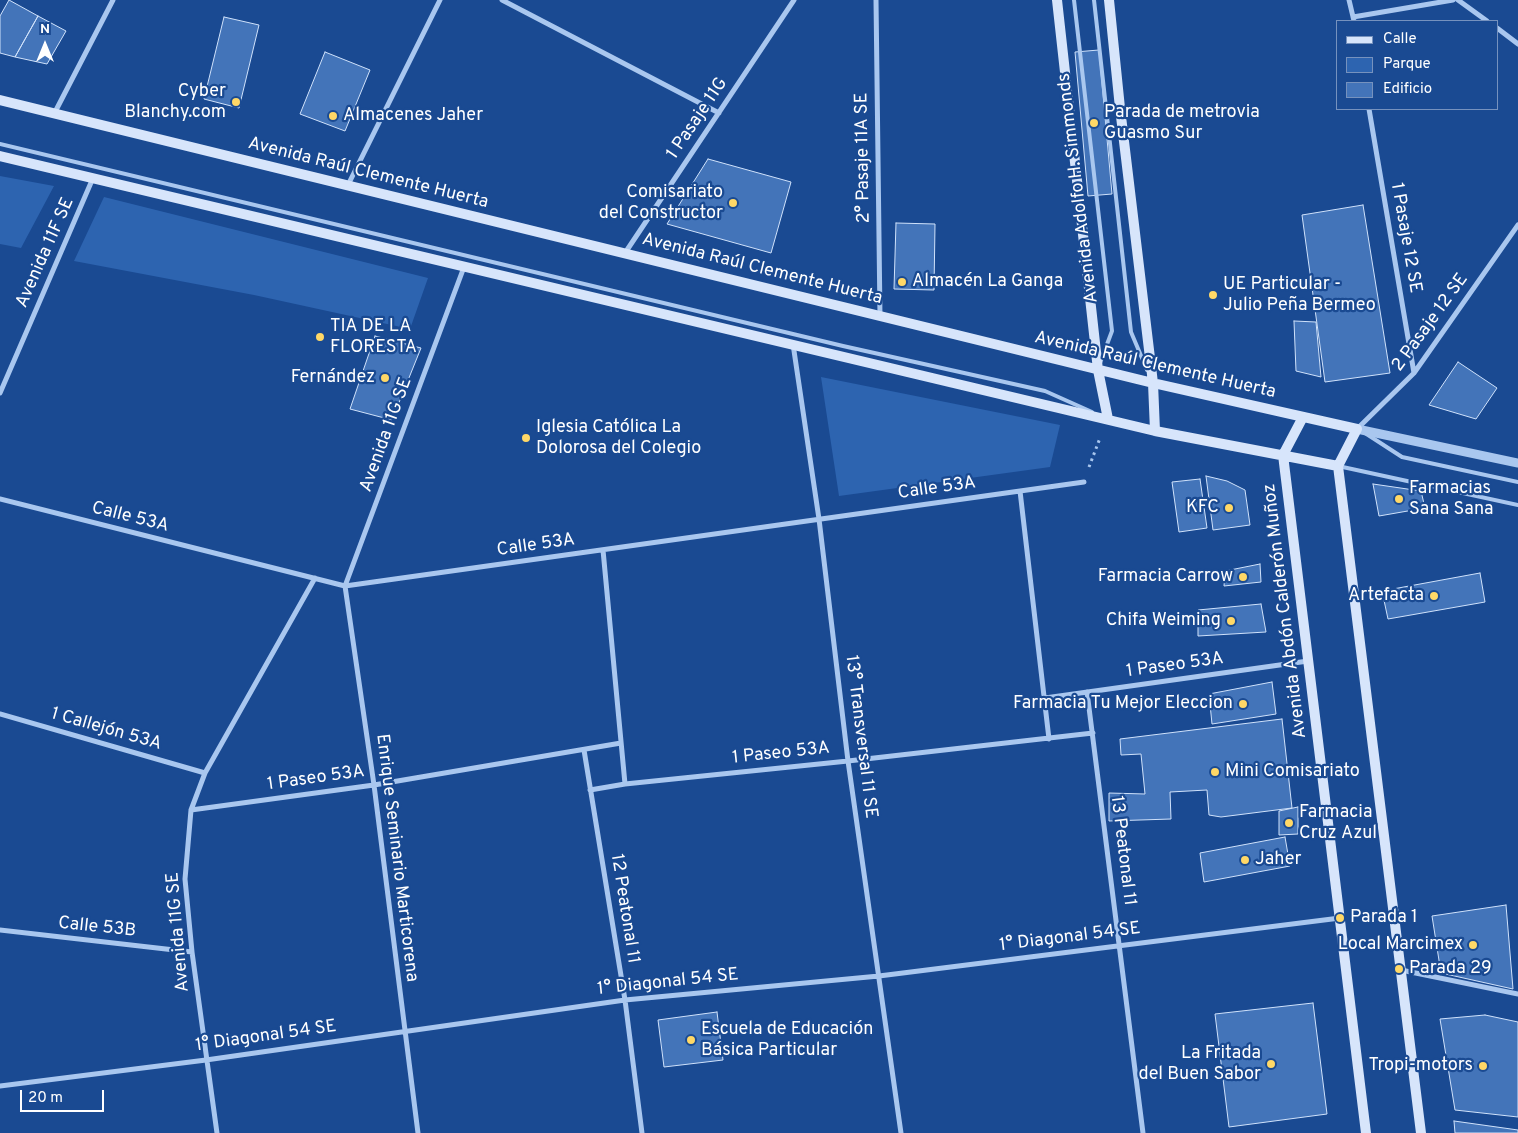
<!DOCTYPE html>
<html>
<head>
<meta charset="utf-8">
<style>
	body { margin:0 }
	#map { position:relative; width:1518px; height:1133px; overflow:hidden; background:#1a4a92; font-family:Overpass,sans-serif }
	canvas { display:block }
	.legend { position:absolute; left:1336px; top:20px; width:162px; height:90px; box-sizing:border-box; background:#1a4a92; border:1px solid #7692be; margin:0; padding:6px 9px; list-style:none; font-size:15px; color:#fff }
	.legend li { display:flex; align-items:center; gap:10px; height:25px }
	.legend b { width:25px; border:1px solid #7692be }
	.north { position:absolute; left:20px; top:20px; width:50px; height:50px; -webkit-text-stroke:4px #1a4a92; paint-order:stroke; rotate:0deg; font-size:14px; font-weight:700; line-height:20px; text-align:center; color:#fff }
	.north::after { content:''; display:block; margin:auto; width:18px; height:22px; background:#fff; clip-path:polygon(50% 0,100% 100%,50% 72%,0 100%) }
	.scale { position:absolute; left:20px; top:1090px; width:84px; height:22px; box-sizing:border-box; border:2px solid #fff; border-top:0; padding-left:6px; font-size:15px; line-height:18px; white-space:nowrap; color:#fff; -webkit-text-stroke:4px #1a4a92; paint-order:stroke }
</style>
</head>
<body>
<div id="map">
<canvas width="1518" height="1133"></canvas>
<ul class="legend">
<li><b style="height:6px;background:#d7e5fb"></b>Calle</li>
<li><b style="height:14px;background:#2d64b0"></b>Parque</li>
<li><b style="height:14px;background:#4374b9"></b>Edificio</li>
</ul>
<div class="north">N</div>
<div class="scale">20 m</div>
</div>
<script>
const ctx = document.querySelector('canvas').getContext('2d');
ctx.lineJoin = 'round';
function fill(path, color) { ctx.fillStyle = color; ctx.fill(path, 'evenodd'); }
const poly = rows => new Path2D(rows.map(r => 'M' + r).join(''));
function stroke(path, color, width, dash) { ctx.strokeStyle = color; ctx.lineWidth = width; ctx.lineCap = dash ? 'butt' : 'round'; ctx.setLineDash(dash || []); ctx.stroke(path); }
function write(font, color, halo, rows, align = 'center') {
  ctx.font = font + ' Overpass,sans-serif'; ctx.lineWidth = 4.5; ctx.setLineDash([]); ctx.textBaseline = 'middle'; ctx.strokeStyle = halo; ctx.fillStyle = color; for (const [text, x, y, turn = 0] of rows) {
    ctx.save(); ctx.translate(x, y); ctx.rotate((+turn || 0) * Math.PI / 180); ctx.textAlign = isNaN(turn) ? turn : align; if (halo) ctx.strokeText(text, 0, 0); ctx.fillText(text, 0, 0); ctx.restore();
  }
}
fill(poly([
	[0,176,54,186,21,248,0,244],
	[104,197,428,278,410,329,254,295,74,261],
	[821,377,1060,425,1050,467,839,496]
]), '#2d64b0');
const building = poly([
	[9,0,38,16,15,57,0,53,0,16,9,0],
	[38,16,66,31,47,64,15,57,38,16],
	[224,17,259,25,239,108,204,99,224,17],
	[1099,50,1112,194,1088,196,1075,52,1099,50],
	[325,52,370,70,345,131,300,114,325,52],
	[708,159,791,182,771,253,667,224,708,159],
	[1363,205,1390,373,1325,382,1302,215,1363,205],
	[896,223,935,224,934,290,894,289,896,223],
	[1294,321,1316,322,1321,377,1296,371,1294,321],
	[375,336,421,348,392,420,350,409,375,336],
	[1458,362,1497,388,1476,419,1429,405,1458,362],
	[1206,476,1227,481,1245,490,1250,525,1213,530,1206,476],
	[1200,479,1207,528,1179,532,1172,482,1200,479],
	[1373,484,1421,491,1425,508,1379,516,1373,484],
	[1260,564,1261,582,1224,586,1225,571,1260,564],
	[1480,573,1485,602,1388,619,1382,591,1480,573],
	[1261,604,1266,632,1198,636,1198,610,1261,604],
	[1272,682,1276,714,1212,724,1209,694,1272,682],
	[1282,719,1292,808,1221,817,1209,815,1207,790,1170,792,1171,819,1109,821,1109,793,1145,794,1141,754,1121,755,1120,739,1282,719],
	[1298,807,1298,834,1279,835,1279,811,1298,807],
	[1285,837,1290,866,1204,882,1200,853,1285,837],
	[1506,905,1513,989,1441,973,1432,916,1506,905],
	[1313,1003,1327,1114,1229,1127,1215,1014,1313,1003],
	[717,1012,723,1060,664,1067,658,1020,717,1012],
	[1485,1015,1518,1022,1518,1117,1455,1110,1440,1019,1485,1015],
	[1454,1121,1518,1130,1518,1133,1455,1133,1454,1121]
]);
fill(building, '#4374b9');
stroke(building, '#d0e2fb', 1);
stroke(poly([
	[1089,467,1100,438],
	[1362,946,1378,944]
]), '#a9c7ef', 3, [2.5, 4]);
stroke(poly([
	[1074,0,1112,331,1100,363],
	[1094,0,1131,332,1147,370],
	[0,144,843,346,1045,391,1092,412],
	[1365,433,1402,457,1518,482],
	[1338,466,1518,505]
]), '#a9c7ef', 4);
stroke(poly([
	[502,0,719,113],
	[876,0,880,316],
	[1349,0,1354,21],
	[1458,0,1487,21],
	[1353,17,1453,0],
	[1497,28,1518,44],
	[1369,109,1414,373],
	[54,114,113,0],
	[348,185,440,0],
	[625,253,794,0],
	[793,344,819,519,848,761,901,1133],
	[0,393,93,178],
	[1357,429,1414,373,1518,225],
	[1020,491,1049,739],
	[0,499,345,586,1084,482],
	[603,550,625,784],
	[1087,692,1143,1133],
	[1045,698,1308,661],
	[0,714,205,773],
	[584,750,625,1000,642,1133],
	[590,790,625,784,848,761,1093,733],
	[191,810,374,785,621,743],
	[0,930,192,952],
	[1401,970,1518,994],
	[0,1086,206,1060,625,1000,879,976,1340,918],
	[217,1133,192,952,185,879,191,810,205,773,315,578],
	[418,1133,374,785,345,586,464,267]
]), '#a9c7ef', 5);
stroke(poly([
	[1357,429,1518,463]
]), '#a9c7ef', 9);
stroke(poly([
	[1057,0,1098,370,1108,419],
	[1109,0,1120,108,1153,383,1155,431],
	[0,100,1153,383,1357,429,1338,466,1421,1133],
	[0,156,1155,431,1338,466],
	[1303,417,1283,455,1366,1133]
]), '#d7e5fb', 10);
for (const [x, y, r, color] of [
	[236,102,5,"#ffd867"],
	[333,116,5,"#ffd867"],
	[1094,123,5,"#ffd867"],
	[733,203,5,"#ffd867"],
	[902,282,5,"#ffd867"],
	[1213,295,5,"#ffd867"],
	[320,337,5,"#ffd867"],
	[385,378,5,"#ffd867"],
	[526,438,5,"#ffd867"],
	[1399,499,5,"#ffd867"],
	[1229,508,5,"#ffd867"],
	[1243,577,5,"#ffd867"],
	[1434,596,5,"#ffd867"],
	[1231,621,5,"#ffd867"],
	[1243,704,5,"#ffd867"],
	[1215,772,5,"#ffd867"],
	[1289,823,5,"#ffd867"],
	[1245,860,5,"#ffd867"],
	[1340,918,5,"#ffd867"],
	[1473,945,5,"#ffd867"],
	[1399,969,5,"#ffd867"],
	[691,1040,5,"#ffd867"],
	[1271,1064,5,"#ffd867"],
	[1483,1066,5,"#ffd867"]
]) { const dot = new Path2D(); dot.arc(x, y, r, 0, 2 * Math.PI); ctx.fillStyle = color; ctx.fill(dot); stroke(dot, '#1a4a92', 2); }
write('18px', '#fff', '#1a4a92', [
	["Cyber",226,92,"right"],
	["Blanchy.com",226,113,"right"],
	["Parada de metrovia",1104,113],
	["Guasmo Sur",1104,134],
	["Almacenes Jaher",343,116],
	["Comisariato",723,193,"right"],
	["del Constructor",723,214,"right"],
	["Almacén La Ganga",912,282],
	["UE Particular -",1223,285],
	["Julio Peña Bermeo",1223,306],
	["TIA DE LA",330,327],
	["FLORESTA",330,348],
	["Fernández",375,378,"right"],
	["Iglesia Católica La",536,428],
	["Dolorosa del Colegio",536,449],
	["Farmacias",1409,489],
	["Sana Sana",1409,510],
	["KFC",1219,508,"right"],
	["Farmacia Carrow",1233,577,"right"],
	["Artefacta",1424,596,"right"],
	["Chifa Weiming",1221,621,"right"],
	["Farmacia Tu Mejor Eleccion",1233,704,"right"],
	["Mini Comisariato",1225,772],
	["Farmacia",1299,813],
	["Cruz Azul",1299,834],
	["Jaher",1255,860],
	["Parada 1",1350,918],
	["Local Marcimex",1463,945,"right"],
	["Parada 29",1409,969],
	["Escuela de Educación",701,1030],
	["Básica Particular",701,1051],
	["La Fritada",1261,1054,"right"],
	["del Buen Sabor",1261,1075,"right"],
	["Tropi-motors",1473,1066,"right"]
], 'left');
write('18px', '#fff', '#1a4a92', [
	["1 Pasaje 11G",698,119,-56],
	["2° Pasaje 11A SE",864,158,-91],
	["Avenida Raúl Clemente Huerta",368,174,14],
	["Avenida Adolfo H. Simmonds",1079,188,-97],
	["1 Pasaje 12 SE",1405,238,80],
	["Avenida 11F SE",46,253,-66],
	["Avenida Raúl Clemente Huerta",762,270,14],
	["2 Pasaje 12 SE",1431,323,-54],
	["Avenida Raúl Clemente Huerta",1155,366,13],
	["Avenida 11G SE",387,435,-70],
	["Calle 53A",937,489,-8],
	["Calle 53A",130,518,14],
	["Calle 53A",536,546,-8],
	["Avenida Abdón Calderón Muñoz",1286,611,-97],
	["1 Paseo 53A",1175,666,-8],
	["1 Callejón 53A",106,730,16],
	["13° Transversal 11 SE",860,737,83],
	["1 Paseo 53A",781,754,-6],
	["1 Paseo 53A",316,779,-8],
	["13 Peatonal 11",1122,851,83],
	["Enrique Seminario Marticorena",396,858,83],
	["12 Peatonal 11",624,909,81],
	["Calle 53B",97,928,6],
	["Avenida 11G SE",179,932,-95],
	["1° Diagonal 54 SE",1070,938,-7],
	["1° Diagonal 54 SE",668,983,-6],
	["1° Diagonal 54 SE",266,1037,-8]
]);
</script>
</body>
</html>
